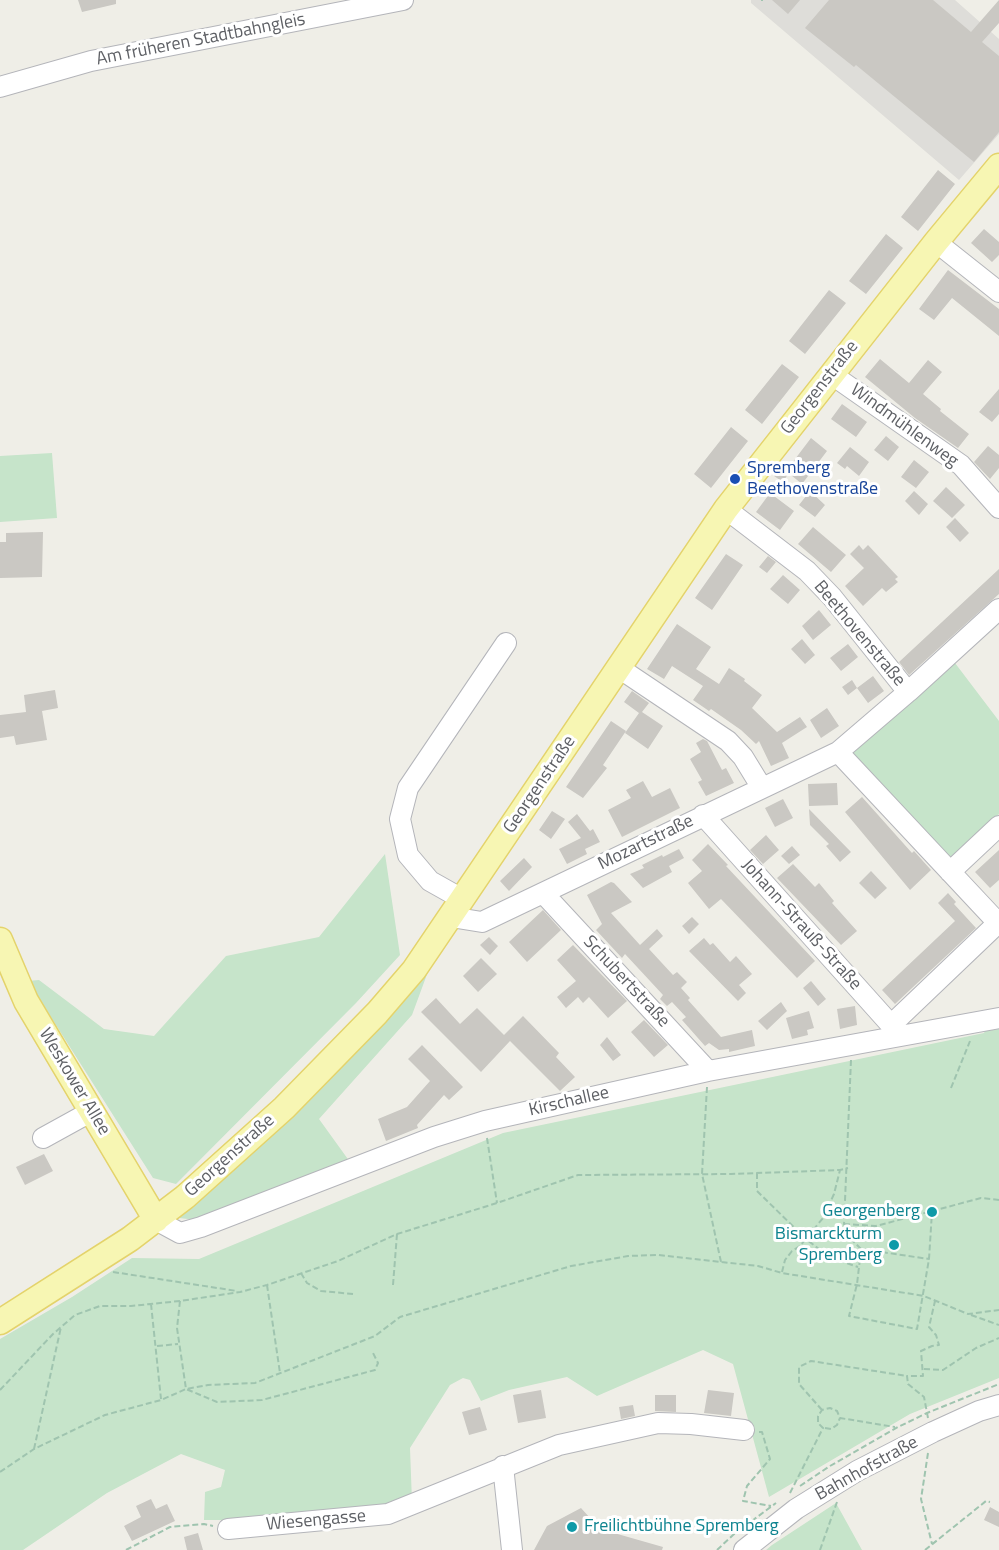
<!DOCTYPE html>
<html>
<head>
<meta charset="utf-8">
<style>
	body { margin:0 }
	canvas { display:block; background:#efeee7 }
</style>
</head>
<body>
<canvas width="999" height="1550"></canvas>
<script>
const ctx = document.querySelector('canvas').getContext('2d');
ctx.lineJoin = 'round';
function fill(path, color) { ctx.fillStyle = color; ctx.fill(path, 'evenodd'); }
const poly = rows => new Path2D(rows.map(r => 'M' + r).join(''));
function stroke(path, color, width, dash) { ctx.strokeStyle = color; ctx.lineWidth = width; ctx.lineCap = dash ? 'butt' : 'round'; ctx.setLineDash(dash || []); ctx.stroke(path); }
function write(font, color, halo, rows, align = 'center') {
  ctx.font = font + ' "Titillium Web",sans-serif'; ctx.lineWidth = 6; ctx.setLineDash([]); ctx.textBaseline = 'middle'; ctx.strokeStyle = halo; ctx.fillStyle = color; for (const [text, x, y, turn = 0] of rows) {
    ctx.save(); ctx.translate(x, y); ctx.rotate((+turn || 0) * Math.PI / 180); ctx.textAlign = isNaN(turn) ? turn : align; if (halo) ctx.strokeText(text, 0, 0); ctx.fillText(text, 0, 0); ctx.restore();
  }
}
fill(poly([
	[751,0,955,0,999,39,999,134,959,180,751,3]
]), '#deddd9');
fill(poly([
	[52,453,57,518,0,522,0,456],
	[955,663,999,721,999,814,948,863,847,753],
	[385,854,400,955,356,1003,176,1184,153,1178,28,981,39,980,104,1029,154,1036,226,956,319,937],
	[433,958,412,1015,319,1119,350,1162,197,1220,179,1218],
	[999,1029,999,1378,910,1414,769,1497,733,1364,703,1350,597,1396,567,1377,509,1390,481,1401,470,1380,463,1378,450,1385,410,1448,412,1502,387,1512,238,1520,204,1520,205,1492,221,1487,225,1470,181,1454,107,1493,23,1550,0,1550,0,1339,72,1297,132,1258,199,1259,503,1133,984,1033,985,1031],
	[836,1503,862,1550,766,1550,772,1545]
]), '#c6e4ca');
fill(poly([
	[78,0,116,0,116,4,82,12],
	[772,0,800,0,788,14],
	[829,0,933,0,971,32,999,0,999,23,982,42,999,56,999,132,974,162,856,65,854,67,805,28],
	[938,170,955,184,918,231,901,217],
	[984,229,999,242,999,255,992,262,971,243],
	[886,234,903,248,866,294,849,281],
	[948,270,999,309,999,336,952,298,934,320,919,309],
	[829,290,846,303,805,354,789,341],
	[880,359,909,383,928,360,942,372,923,394,941,409,940,411,969,434,958,448,915,418,865,377],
	[782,364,799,377,762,424,745,410],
	[999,389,999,414,992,422,979,412],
	[842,404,867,422,856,437,831,419],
	[731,427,748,441,711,488,694,474],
	[886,436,899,447,888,461,874,450],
	[811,438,827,451,802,484,786,471],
	[988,446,999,455,999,468,990,479,974,462],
	[850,447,869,462,859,476,847,466,845,469,837,463],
	[914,460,929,472,916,488,901,477],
	[780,468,788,474,783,482,774,476],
	[946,487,965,505,952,518,933,501],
	[810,491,825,505,815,517,799,505],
	[914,491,928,504,919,515,905,501],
	[770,493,794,511,780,530,756,512],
	[955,518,969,533,960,542,946,527],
	[813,527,846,555,831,572,798,544],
	[43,532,42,577,0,578,0,542,6,542,6,533],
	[859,545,863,550,868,545,898,577,895,579,898,582,886,592,882,588,863,606,845,586,864,568,850,554],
	[726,554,743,565,712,610,695,598],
	[768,556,776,562,767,573,759,567],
	[999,569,999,594,909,675,899,662],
	[783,575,800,590,788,604,770,589],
	[819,610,831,625,813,640,802,626],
	[677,624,711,647,696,669,719,684,729,668,745,679,744,681,762,695,752,708,777,732,800,717,807,727,782,743,789,758,771,766,759,741,756,744,741,730,711,709,709,711,693,700,703,686,672,666,664,679,647,669],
	[802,639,815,655,805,664,791,649],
	[848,644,858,657,841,671,830,658],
	[873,676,884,691,868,703,857,688],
	[852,680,857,688,848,695,842,687],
	[55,690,58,708,42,711,47,740,16,745,14,736,0,738,0,715,26,712,24,695],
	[632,691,649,703,642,712,663,726,648,749,625,733,639,713,624,702],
	[827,708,839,726,821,738,810,720],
	[611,721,626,731,603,765,607,768,583,798,566,787],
	[703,739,707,741,722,770,726,768,734,783,706,796,698,782,702,780,690,759,701,752,696,743],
	[643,781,652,797,670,788,680,808,622,837,608,810,631,798,626,790],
	[837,783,838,805,809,806,808,784],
	[862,797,912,853,914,851,931,870,910,890,845,812],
	[783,799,793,818,775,827,765,808],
	[809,809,851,852,840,862,826,846,829,844,810,825],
	[552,811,565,819,551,839,539,830],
	[577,814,590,831,593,829,600,842,585,849,587,854,567,864,559,849,581,838,568,822],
	[766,835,779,850,763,864,750,850],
	[708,844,728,865,726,866,815,961,797,978,721,899,709,909,688,883,702,871,692,860],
	[792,846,800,855,789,864,781,856],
	[679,849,684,858,669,866,672,872,643,888,630,874,644,868,642,865,662,855,663,857],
	[999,850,999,880,990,888,975,872],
	[524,858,532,867,509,891,500,881],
	[793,864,815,887,819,883,834,901,832,903,857,931,841,945,777,878],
	[871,871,887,888,875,899,859,883],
	[611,882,614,883,632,902,611,913,640,945,657,929,663,936,649,949,673,975,677,972,687,982,681,988,690,998,688,1000,721,1037,752,1030,755,1046,729,1052,729,1049,719,1050,709,1043,705,1046,682,1020,686,1017,672,1002,667,1006,660,999,663,995,625,954,622,958,596,930,602,924,587,895],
	[948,893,956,902,954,904,976,928,895,1004,882,990,955,921,938,903],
	[543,910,561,930,527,962,509,942],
	[692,917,699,924,689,934,682,926],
	[489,937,498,946,490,955,480,945],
	[704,938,710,945,713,943,730,962,736,956,752,974,739,985,746,993,738,1001,689,951],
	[573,945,627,1001,608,1018,589,997,583,1003,578,997,566,1008,557,997,576,981,557,960],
	[481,958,497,974,478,992,463,976],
	[811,981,826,999,818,1006,803,988],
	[436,998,460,1024,477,1008,504,1035,523,1016,559,1053,556,1057,575,1077,560,1091,510,1041,481,1072,421,1012],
	[781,1002,787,1011,767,1030,758,1021],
	[855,1006,857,1025,840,1029,837,1009],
	[809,1011,814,1028,807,1030,808,1035,792,1039,786,1018],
	[644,1020,668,1045,654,1057,631,1032],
	[607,1037,621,1055,613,1061,600,1045],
	[422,1045,463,1087,449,1100,444,1095,417,1125,418,1128,386,1141,378,1119,407,1107,430,1081,408,1059],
	[44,1154,53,1171,25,1185,16,1167],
	'888 1245a6 6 0 1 1 12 0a6 6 0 1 1-12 0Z',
	[541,1390,546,1418,518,1423,513,1395],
	[708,1390,734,1393,731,1416,704,1413],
	[655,1395,676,1395,676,1412,655,1411],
	[633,1405,635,1416,621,1419,619,1407],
	[480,1407,487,1430,469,1435,462,1412],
	[151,1499,156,1509,167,1504,175,1521,132,1541,124,1526,141,1517,136,1506],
	[990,1507,999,1512,999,1527,984,1520],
	[581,1508,600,1529,663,1547,662,1550,534,1550,547,1526],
	[198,1533,203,1550,187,1550,184,1537]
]), '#cac8c3');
const minor = poly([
	[0,87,91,61,403,0],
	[936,242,999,292],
	[831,374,961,465,999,508],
	[726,509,807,571,832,597,908,692],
	[619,668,728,741,743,757,762,788],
	[838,752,999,924],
	[703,815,891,1025,896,1036],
	[950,872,999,826],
	[544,894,708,1071],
	[462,899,430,881,408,855,400,819,408,788,506,643],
	[451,917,482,922,838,752,908,692,999,609],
	[891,1025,998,923],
	[43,1138,92,1111],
	[156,1220,180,1233,201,1227,434,1137,485,1121,708,1071,999,1018],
	[503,1466,512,1550],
	[228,1529,388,1514,559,1445,658,1423,691,1424,744,1430],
	[744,1550,796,1509,857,1471,933,1432,979,1411,999,1405]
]);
const major = poly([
	[0,940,26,1001,156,1220],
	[0,1322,130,1239,185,1197,284,1108,377,1013,414,970,726,509,936,242,999,166]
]);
stroke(minor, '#b4b5ba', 22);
stroke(major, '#e4d36b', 27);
stroke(poly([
	[762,0,762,1],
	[851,1060,844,1224,850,1238,861,1249,929,1259],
	[707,1087,702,1174,721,1262],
	[951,1088,970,1041],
	[487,1138,497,1203],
	[757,1173,757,1191,806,1239,829,1257,858,1267],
	[844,1224,876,1226,981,1198,999,1200],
	[861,1250,857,1284,849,1316,917,1329,929,1259,932,1212],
	[113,1272,237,1291],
	[782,1272,785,1260,792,1251,800,1246,823,1218,834,1194,840,1170],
	[301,1273,307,1283,321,1291,353,1294],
	[267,1285,280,1373],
	[393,1285,397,1234],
	[180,1301,177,1328,186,1389,217,1402,262,1400,375,1370,378,1363,373,1353],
	[151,1304,161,1399],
	[971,1315,999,1325],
	[157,1346,178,1344],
	[924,1369,943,1370,976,1348,999,1338],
	[0,1390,53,1334,75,1315,100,1306,131,1306,180,1301,240,1292,267,1285,338,1261,397,1234,497,1203,578,1175,731,1174,840,1170,848,1168],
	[822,1410,799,1384,799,1367,811,1361,907,1376],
	[928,1418,924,1397,908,1384,907,1376,923,1376,921,1351,932,1346,939,1345,936,1335,929,1327,935,1301],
	[825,1428,831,1429,837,1425,840,1418],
	[759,1432,762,1432,770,1459,747,1486,743,1501,771,1506],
	[34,1449,61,1327],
	[928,1453,921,1499,932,1544],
	[0,1472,34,1449,105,1415,161,1400,186,1389,208,1385,255,1383,375,1336,400,1317,571,1266,628,1256,658,1255,758,1266,782,1273,924,1296,968,1314,999,1310],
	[800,1486,830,1466,898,1427,927,1413,999,1384],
	[790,1493,823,1428,818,1423,818,1416,822,1410,830,1408,837,1411,840,1418,895,1427],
	[126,1550,170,1527,204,1524,213,1526],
	[717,1550,733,1535,776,1503],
	[820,1550,837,1502],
	[925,1550,986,1501,990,1502]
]), '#9fc4af', 2, [6, 3]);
stroke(minor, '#fff', 20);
stroke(major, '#f7f6b3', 24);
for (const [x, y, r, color] of [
	[735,479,6,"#1a4fb4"],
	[932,1212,6,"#0f9aa8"],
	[894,1245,6,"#0f9aa8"],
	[572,1527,6,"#0f9aa8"]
]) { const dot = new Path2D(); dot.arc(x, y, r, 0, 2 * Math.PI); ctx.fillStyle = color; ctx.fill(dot); stroke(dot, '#fff', 2); }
write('18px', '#5e6065', '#fff', [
	["Am früheren Stadtbahngleis",201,40,-11],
	["Georgenstraße",820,388,-52],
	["Windmühlenweg",904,426,36],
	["Beethovenstraße",859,634,50],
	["Georgenstraße",540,785,-56],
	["Mozartstraße",646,843,-26],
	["Johann-Strauß-Straße",801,925,48],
	["Schubertstraße",626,982,47],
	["Weskower Allee",74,1082,59],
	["Kirschallee",569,1102,-13],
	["Georgenstraße",230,1156,-42],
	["Bahnhofstraße",867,1469,-29],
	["Wiesengasse",316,1521,-5]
]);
write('18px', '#164399', '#fff', [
	["Spremberg",747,469],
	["Beethovenstraße",747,490]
], 'left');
write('18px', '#0d838f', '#fff', [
	["Georgenberg",920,1212],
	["Bismarckturm",882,1235],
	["Spremberg",882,1256],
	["Freilichtbühne Spremberg",584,1527,"left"]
], 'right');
</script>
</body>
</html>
